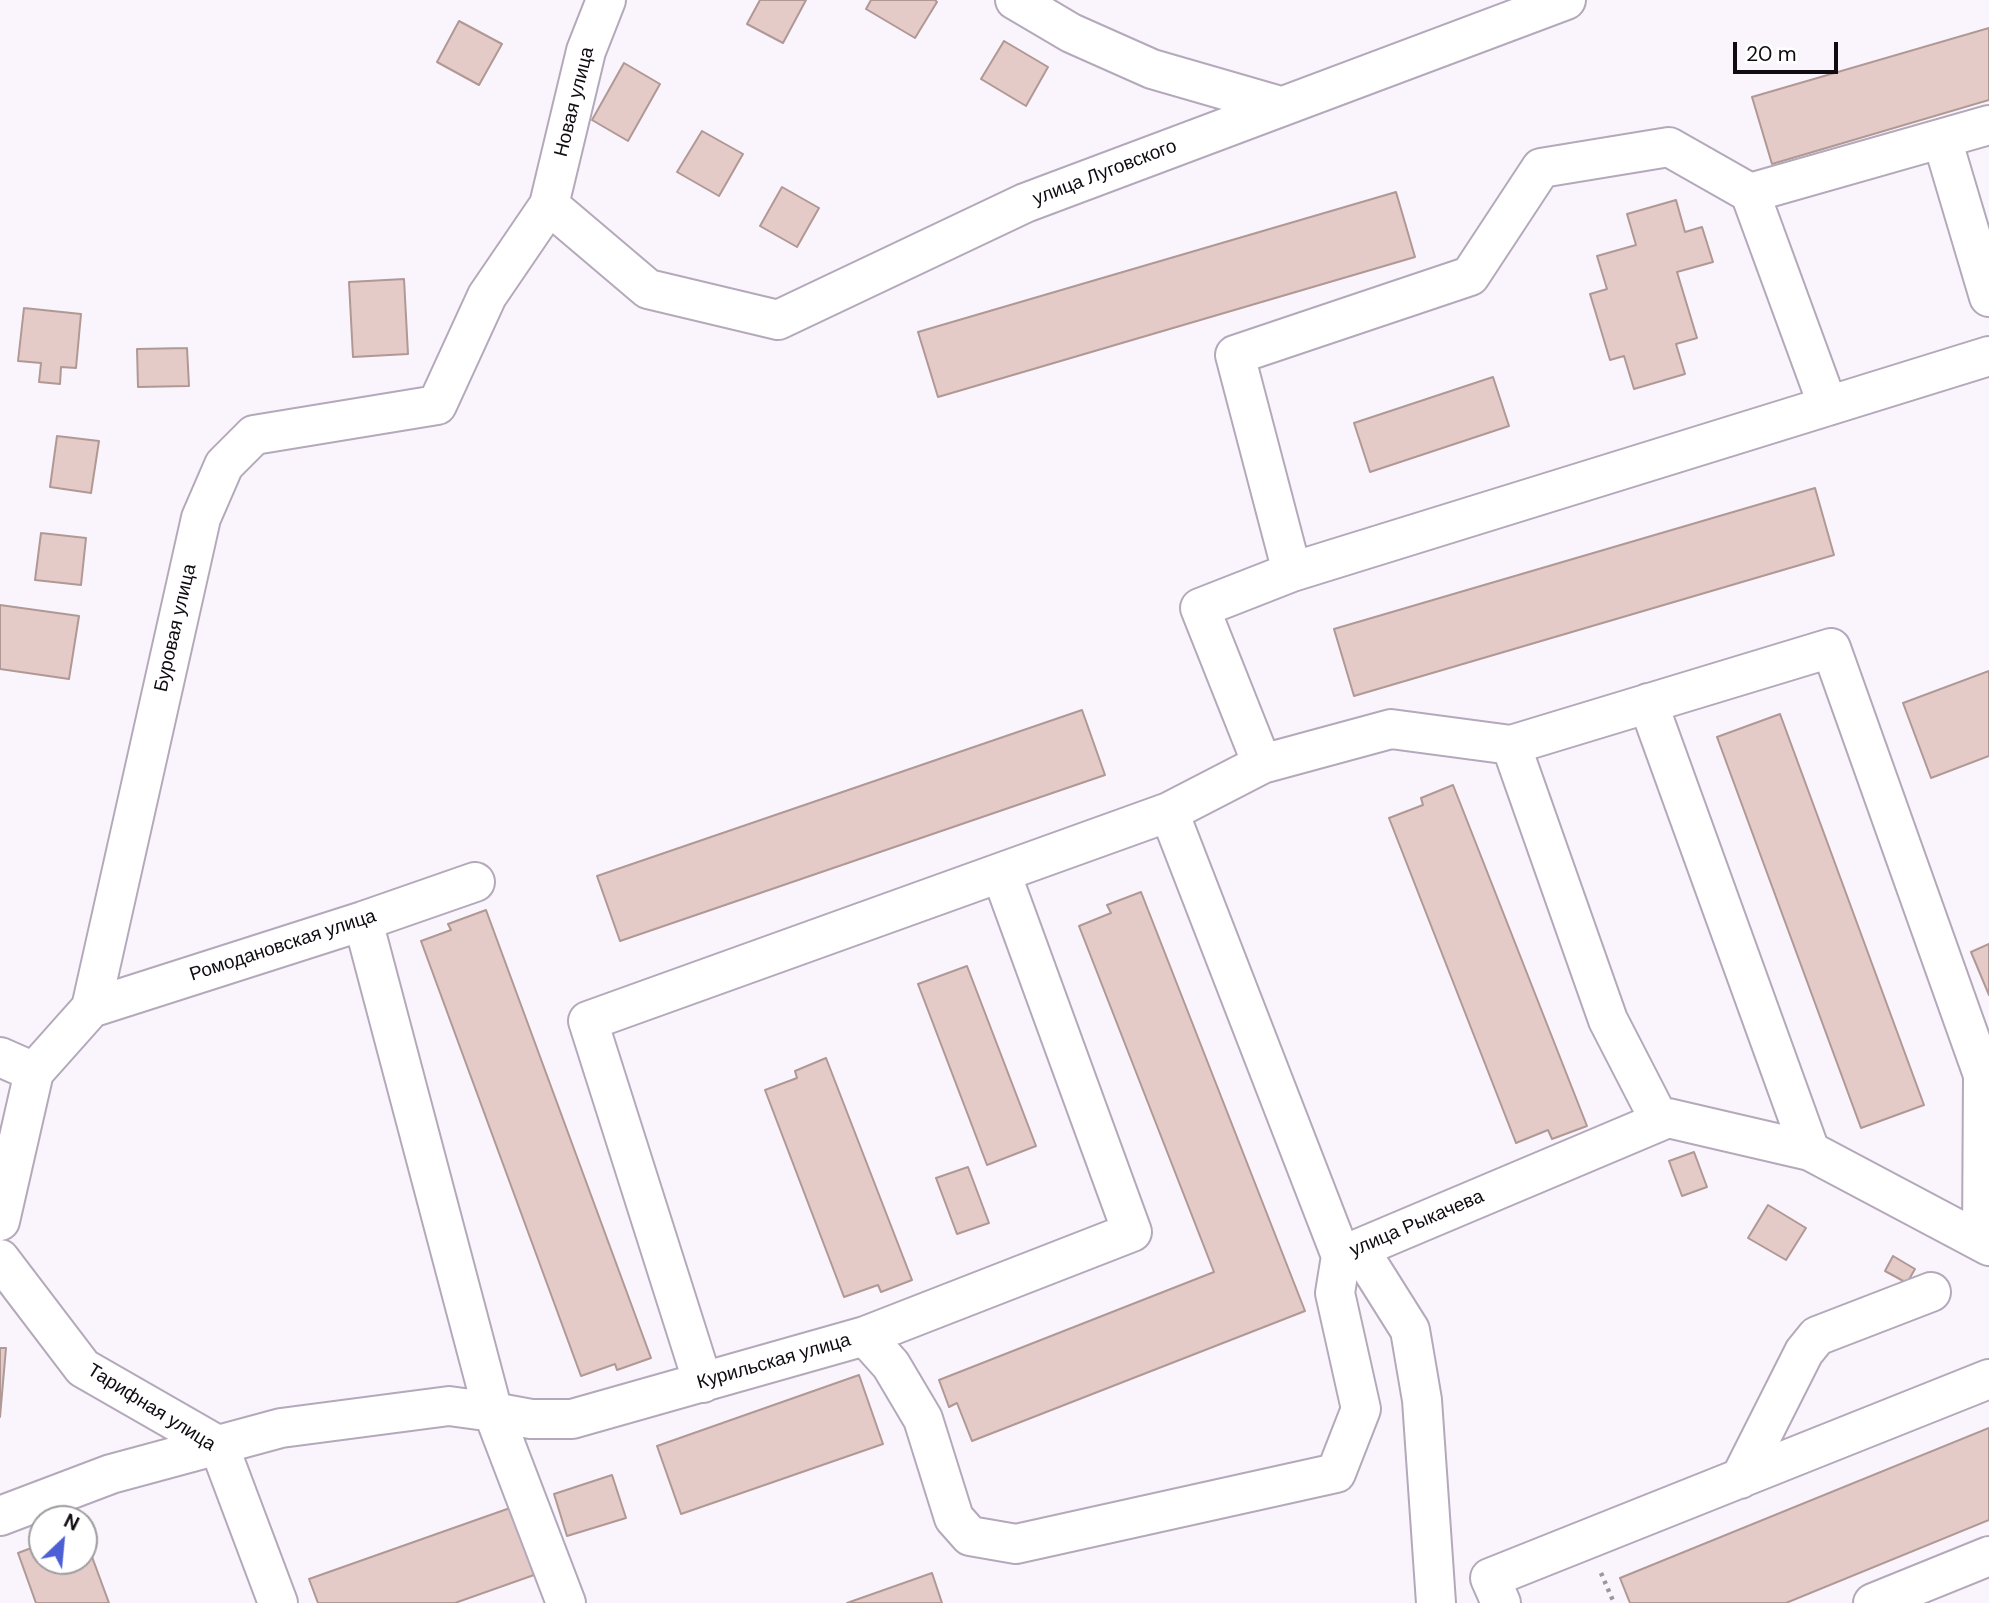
<!DOCTYPE html>
<html>
<head>
<meta charset="utf-8">
<style>
	body { margin:0 }
	#map { position:relative; width:1989px; height:1603px; overflow:hidden; background:#faf5fd; font-family:"DM Sans",sans-serif }
	canvas { display:block }
	.north { position:absolute; left:28px; top:1505px; width:70px; height:70px; box-sizing:border-box; background:#fff; border:2px solid #9f9da0; border-radius:50%; rotate:26deg; font-size:19px; font-weight:700; line-height:28px; text-align:center; color:#0f0b11 }
	.north::after { content:''; display:block; margin:auto; width:24px; height:32px; background:#4d5fd5; clip-path:polygon(50% 0,100% 100%,50% 72%,0 100%) }
	.scale { position:absolute; left:1733px; top:42px; width:105px; height:32px; box-sizing:border-box; border:4px solid #0f0b11; border-top:0; padding-left:9px; font-size:21px; line-height:24px; white-space:nowrap; color:#0f0b11; -webkit-text-stroke:5px #fff; paint-order:stroke }
</style>
</head>
<body>
<div id="map">
<canvas width="1989" height="1603"></canvas>
<div class="north">N</div>
<div class="scale">20 m</div>
</div>
<script>
const ctx = document.querySelector('canvas').getContext('2d');
ctx.lineJoin = 'round';
function fill(path, color) { ctx.fillStyle = color; ctx.fill(path, 'evenodd'); }
const poly = rows => new Path2D(rows.map(r => 'M' + r).join(''));
function stroke(path, color, width, dash) { ctx.strokeStyle = color; ctx.lineWidth = width; ctx.lineCap = dash ? 'butt' : 'round'; ctx.setLineDash(dash || []); ctx.stroke(path); }
function write(font, color, halo, rows, align = 'center') {
  ctx.font = font + ' "DM Sans",sans-serif'; ctx.lineWidth = 6; ctx.setLineDash([]); ctx.textBaseline = 'middle'; ctx.strokeStyle = halo; ctx.fillStyle = color; for (const [text, x, y, turn = 0] of rows) {
    ctx.save(); ctx.translate(x, y); ctx.rotate((+turn || 0) * Math.PI / 180); ctx.textAlign = isNaN(turn) ? turn : align; if (halo) ctx.strokeText(text, 0, 0); ctx.fillText(text, 0, 0); ctx.restore();
  }
}
const building = poly([
	[760,0,806,0,783,43,747,24,760,0],
	[871,0,935,0,937,2,915,38,866,9,871,0],
	[459,21,502,44,479,85,437,62,459,21],
	[1989,28,1989,100,1772,164,1752,97,1989,28],
	[1004,41,1048,67,1026,106,981,79,1004,41],
	[624,63,660,84,628,141,592,120,624,63],
	[702,131,743,154,719,196,677,172,702,131],
	[782,187,819,208,797,247,760,226,782,187],
	[1396,192,1415,257,938,397,918,332,1396,192],
	[1676,200,1685,232,1702,227,1713,262,1677,272,1697,338,1676,344,1685,374,1634,389,1624,356,1610,360,1590,294,1607,289,1597,256,1636,245,1627,214,1676,200],
	[404,279,408,354,353,357,349,282,404,279],
	[24,308,81,314,76,368,61,367,60,384,39,382,41,363,18,361,24,308],
	[187,348,189,386,138,387,137,349,187,348],
	[1493,377,1509,426,1370,472,1354,423,1493,377],
	[57,436,99,441,91,493,50,487,57,436],
	[1815,488,1834,555,1354,696,1334,629,1815,488],
	[41,533,86,538,81,585,35,580,41,533],
	[0,605,79,616,69,679,0,669,0,605],
	[1989,671,1989,756,1931,778,1903,703,1989,671],
	[1082,710,1105,775,620,941,597,876,1082,710],
	[1780,714,1924,1105,1861,1128,1717,737,1780,714],
	[1453,785,1587,1126,1552,1139,1548,1130,1516,1143,1389,818,1423,805,1421,798,1453,785],
	[1141,892,1305,1311,972,1441,957,1403,949,1407,939,1380,1214,1272,1079,926,1111,913,1107,905,1141,892],
	[486,910,651,1358,617,1370,615,1364,581,1376,421,941,451,930,448,924,486,910],
	[1989,944,1989,995,1971,952,1989,944],
	[967,966,1036,1146,987,1165,918,984,967,966],
	[826,1058,912,1280,881,1292,878,1285,844,1297,765,1090,797,1078,795,1071,826,1058],
	[1694,1152,1707,1187,1682,1196,1669,1161,1694,1152],
	[968,1167,989,1223,957,1234,936,1178,968,1167],
	[1768,1205,1806,1228,1786,1260,1748,1238,1768,1205],
	[1893,1256,1915,1269,1907,1283,1885,1271,1893,1256],
	[0,1348,6,1348,0,1417,0,1348],
	[859,1375,883,1444,681,1514,657,1446,859,1375],
	[1989,1428,1989,1520,1786,1603,1630,1603,1620,1578,1989,1428],
	[612,1475,626,1518,567,1536,554,1494,612,1475],
	[510,1508,534,1575,455,1603,318,1603,309,1579,510,1508],
	[84,1535,109,1603,36,1603,18,1553,42,1544,42,1561,84,1561,84,1535],
	[932,1573,942,1603,847,1603,932,1573]
]);
fill(building, '#e4cbc8');
stroke(building, '#b09895', 2);
const minor = poly([
	[1015,0,1071,33,1152,69,1280,106],
	[1942,139,1989,297],
	[1750,193,1828,406],
	[549,205,648,289,778,320,1025,203,1566,0],
	[1292,572,1235,355,1470,276,1541,168,1669,147,1750,193,1989,125],
	[1648,703,1810,1151],
	[1511,745,1608,1020,1660,1121],
	[1262,764,1169,812,1341,1256,1668,1118,1810,1151,1989,1246],
	[363,921,493,1412,531,1419,572,1419,865,1336,891,1365,923,1419,954,1518,970,1536,1016,1544,1336,1473,1361,1409,1335,1293,1341,1256,1359,1249,1410,1330,1422,1400,1436,1603],
	[91,1008,363,921,475,882],
	[0,1057,34,1072],
	[0,1221,34,1072,91,1008,201,518,224,465,254,435,437,405,487,296,549,205,586,51,606,0],
	[1982,1242,1983,1075,1831,648,1511,745,1391,729,1262,764,1200,608,1292,572,1989,356],
	[0,1259,83,1368,219,1446,278,1603],
	[865,1336,1132,1232,1001,873],
	[703,1383,588,1021,1169,812],
	[1740,1479,1804,1352,1817,1336,1931,1292],
	[0,1516,111,1474,281,1428,449,1406,493,1412,566,1603],
	[1501,1603,1490,1578,1989,1379],
	[1873,1603,1989,1556]
]);
stroke(minor, '#b4a9bb', 42);
stroke(poly([
	[1601,1573,1614,1603]
]), '#9b979e', 4.5, [3.5, 5]);
stroke(minor, '#fff', 38);
write('19px', '#0f0b11', '#fff', [
	["Новая улица",575,102,-76],
	["улица Луговского",1105,173,-21],
	["Буровая улица",176,628,-77],
	["Ромодановская улица",283,946,-18],
	["улица Рыкачева",1417,1224,-23],
	["Курильская улица",774,1362,-16],
	["Тарифная улица",151,1408,32]
]);
</script>
</body>
</html>
